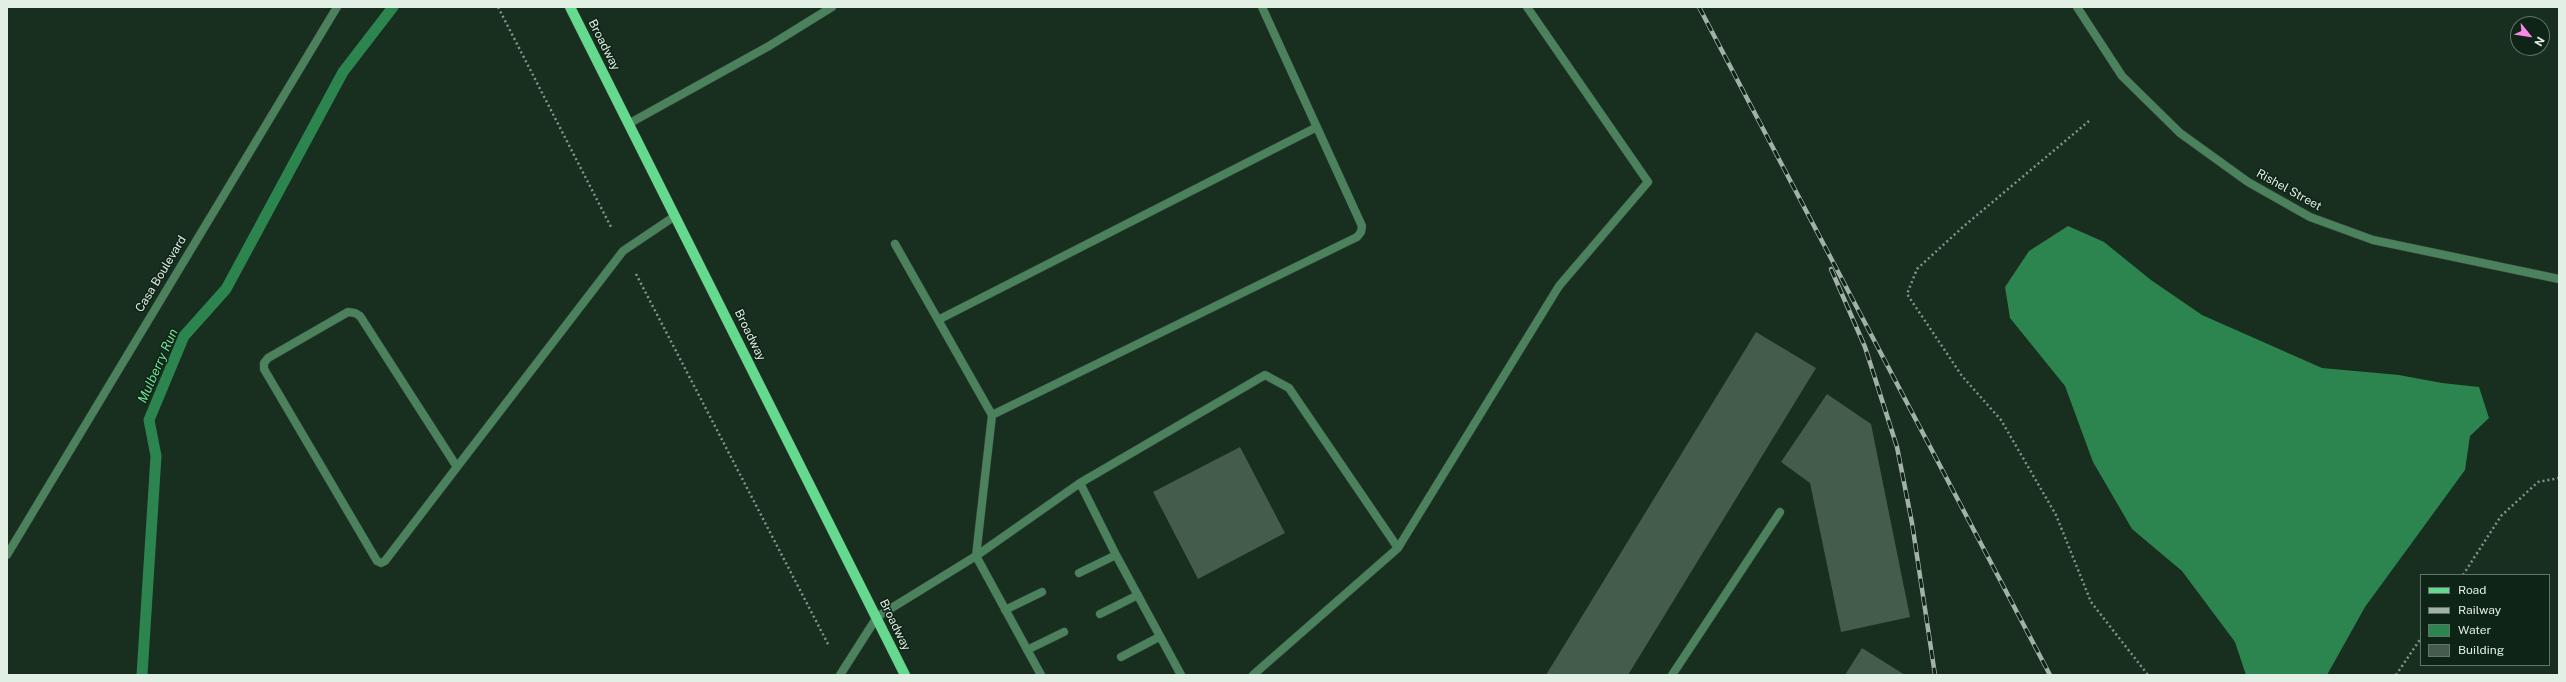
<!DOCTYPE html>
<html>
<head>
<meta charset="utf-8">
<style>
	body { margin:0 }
	#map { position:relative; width:2566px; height:682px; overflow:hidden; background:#182e1f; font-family:"Public Sans",sans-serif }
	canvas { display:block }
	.frame { position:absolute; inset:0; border:8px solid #e2efe5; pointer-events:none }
	.legend { position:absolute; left:2420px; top:574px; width:130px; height:92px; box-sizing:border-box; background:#0e2416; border:1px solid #637569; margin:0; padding:5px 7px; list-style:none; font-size:12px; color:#e2efe5 }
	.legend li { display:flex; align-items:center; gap:8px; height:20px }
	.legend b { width:20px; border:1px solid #637569 }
	.north { position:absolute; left:2510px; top:16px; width:40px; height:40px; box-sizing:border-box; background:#0e2416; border:1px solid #637569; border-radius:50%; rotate:120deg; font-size:11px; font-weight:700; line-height:16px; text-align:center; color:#e2efe5 }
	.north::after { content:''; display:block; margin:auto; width:14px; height:18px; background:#f987e8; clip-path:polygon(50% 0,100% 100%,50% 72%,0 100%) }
</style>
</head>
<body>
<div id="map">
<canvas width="2566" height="682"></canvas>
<div class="frame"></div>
<ul class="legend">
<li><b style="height:5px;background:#65da8f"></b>Road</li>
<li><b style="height:5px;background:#a2b2a6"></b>Railway</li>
<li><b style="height:11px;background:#2c844e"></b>Water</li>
<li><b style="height:11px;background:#445c4b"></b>Building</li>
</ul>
<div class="north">N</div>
</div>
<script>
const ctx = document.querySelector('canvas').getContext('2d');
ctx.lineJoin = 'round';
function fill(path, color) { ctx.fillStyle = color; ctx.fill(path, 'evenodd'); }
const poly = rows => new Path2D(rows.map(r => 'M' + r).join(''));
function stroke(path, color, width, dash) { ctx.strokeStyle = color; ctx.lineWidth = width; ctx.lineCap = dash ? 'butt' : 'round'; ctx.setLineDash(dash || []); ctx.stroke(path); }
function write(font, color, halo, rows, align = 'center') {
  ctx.font = font + ' "Public Sans",sans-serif'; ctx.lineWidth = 3; ctx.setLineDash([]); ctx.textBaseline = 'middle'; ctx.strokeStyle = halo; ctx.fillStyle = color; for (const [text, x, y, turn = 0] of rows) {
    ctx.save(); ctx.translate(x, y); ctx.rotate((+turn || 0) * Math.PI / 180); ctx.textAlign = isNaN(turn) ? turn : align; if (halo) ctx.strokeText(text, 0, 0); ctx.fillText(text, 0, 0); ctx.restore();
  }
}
fill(poly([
	[2068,226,2104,242,2151,280,2202,315,2322,368,2399,375,2442,383,2479,387,2489,418,2470,436,2465,470,2365,607,2327,675,2246,675,2235,642,2182,571,2132,529,2093,462,2065,386,2010,318,2005,287,2029,251]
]), '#2c844e');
stroke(poly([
	[142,675,156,456,149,420,184,336,226,289,343,72,393,7]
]), '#2c844e', 11);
fill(poly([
	[1756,332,1816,368,1628,675,1546,675],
	[1827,394,1871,424,1910,617,1841,632,1810,483,1781,462],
	[1240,447,1285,533,1198,579,1153,492],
	[1862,648,1905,675,1845,675]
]), '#445c4b');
const service = poly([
	[630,123,769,46,832,7],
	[895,244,992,415,976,556,1041,675],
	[938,320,1317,127],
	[992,415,1357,237,1361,232,1362,226,1262,7],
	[457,467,360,316,355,313,348,312,268,358,264,363,264,369,377,561,381,563,385,561,457,467,623,251,675,216],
	[1080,483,1116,555,1181,675],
	[1079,573,1116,555],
	[1005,610,1042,592],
	[1100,614,1138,595],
	[877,617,976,556,1080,483,1265,375,1289,388,1398,548],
	[1027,650,1064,632],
	[1121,657,1159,637],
	[1253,675,1398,548,1559,286,1648,182,1527,7],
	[1672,675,1780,512]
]);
const minor = poly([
	[2077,7,2122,76,2180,133,2248,182,2310,217,2373,240,2559,279],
	[7,555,337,7]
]);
const tertiary = poly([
	[840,675,877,617]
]);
const primary = poly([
	[570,7,905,675]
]);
stroke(service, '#34493b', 9);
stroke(minor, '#34493b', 9);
stroke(tertiary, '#34493b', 9);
stroke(primary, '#34493b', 11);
stroke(poly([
	[498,7,612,229],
	[2089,121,1964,226,1917,269,1907,294,1962,376,2001,420,2056,515,2091,602,2148,675],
	[636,274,829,646],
	[2463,575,2501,516,2538,482,2559,478],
	[2396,675,2421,638]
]), '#849589', 2.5, [2, 3]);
stroke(service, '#4c815d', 8);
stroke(minor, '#4c815d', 8);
stroke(tertiary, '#4c815d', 8);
stroke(primary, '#65da8f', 10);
const rail = poly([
	[1699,7,2050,675],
	[1831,269,1865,347,1897,447,1912,523,1935,675]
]);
stroke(rail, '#a2b2a6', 4.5);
stroke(rail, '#0e2416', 3, [9]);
write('12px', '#e2efe5', '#0e2416', [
	["Broadway",604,45,63],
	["Rishel Street",2289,190,29],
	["Casa Boulevard",161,274,-59],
	["Broadway",750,335,64],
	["Broadway",895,625,64]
]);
write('italic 13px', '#72e298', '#0e2416', [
	["Mulberry Run",158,366,-66]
]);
</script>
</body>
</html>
